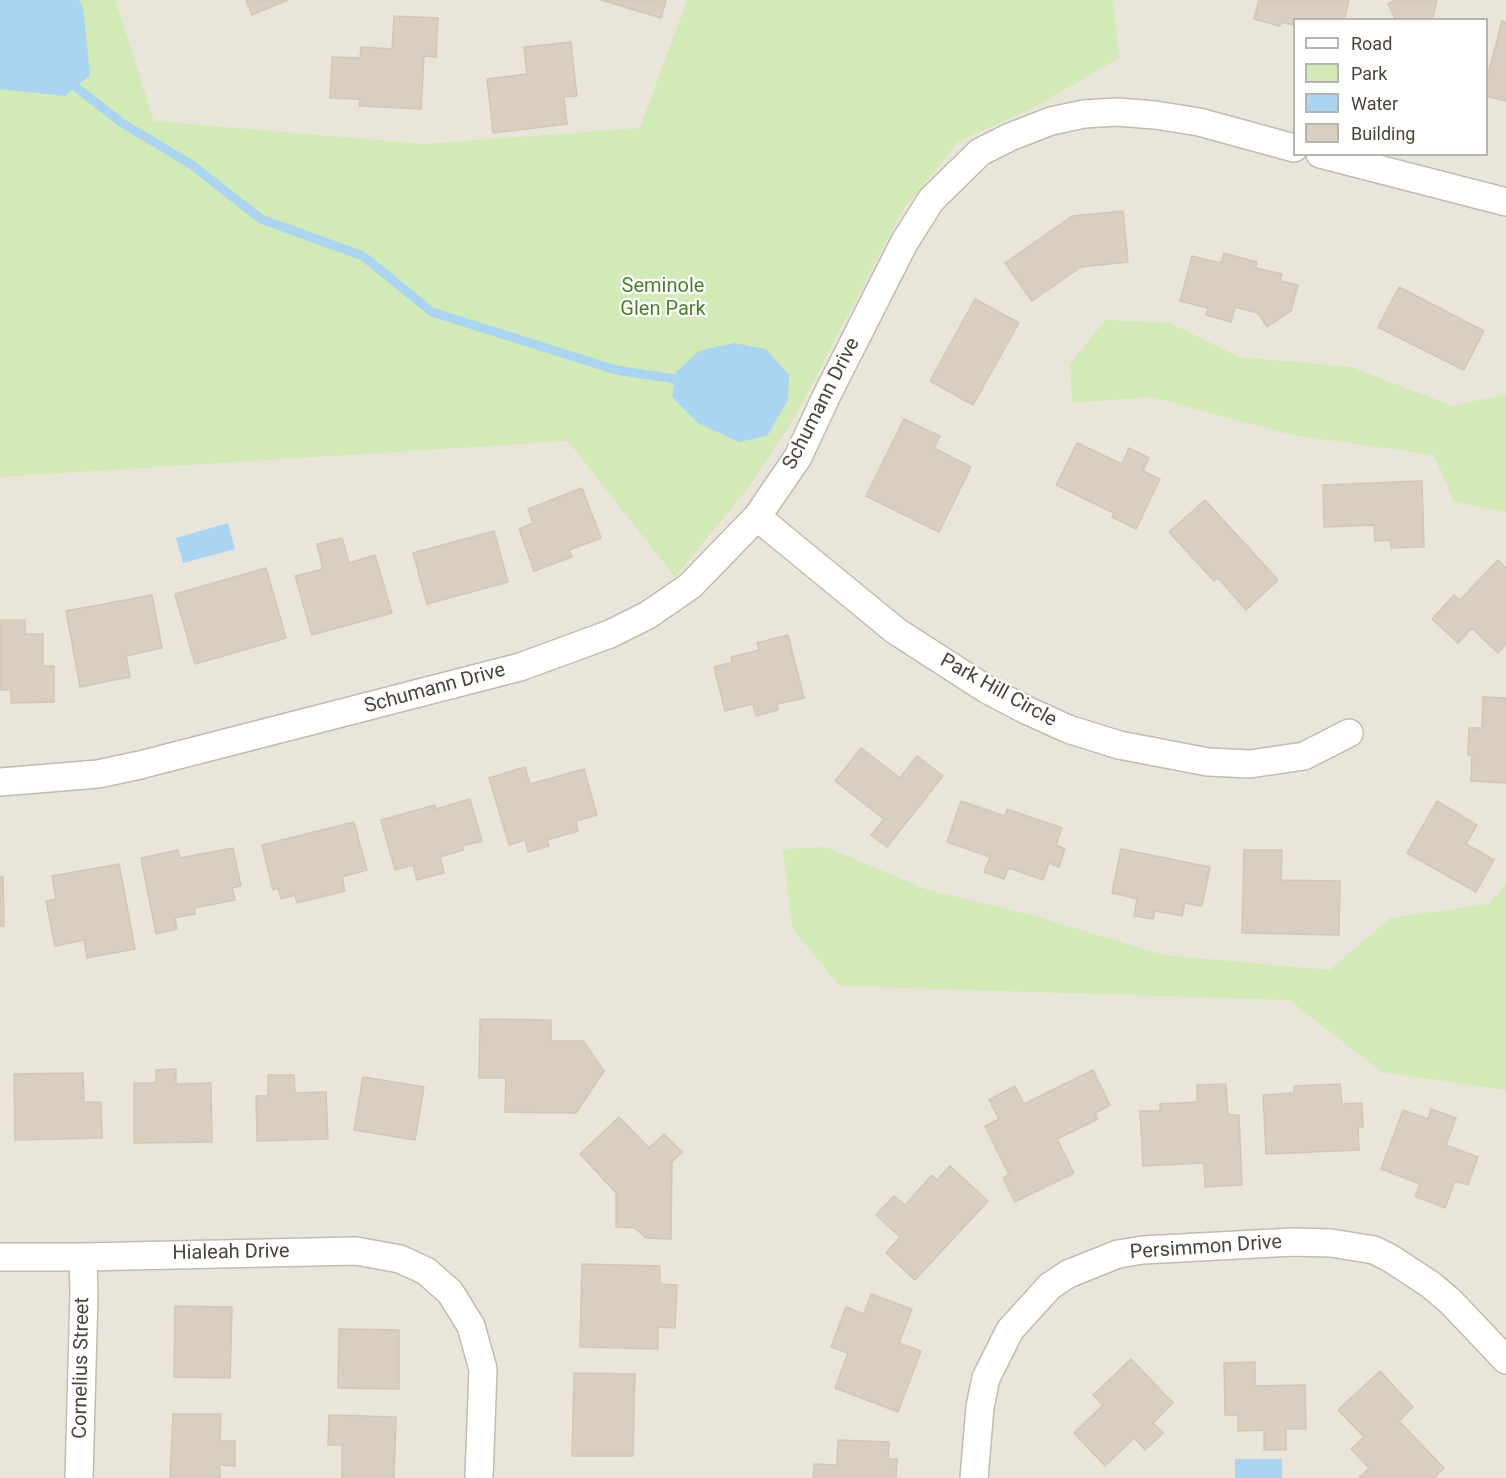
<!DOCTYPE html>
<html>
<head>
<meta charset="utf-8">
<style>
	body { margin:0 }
	#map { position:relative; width:1506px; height:1478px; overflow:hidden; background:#f6f3ec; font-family:Roboto,sans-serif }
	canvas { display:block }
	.legend { position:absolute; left:1293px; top:18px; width:195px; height:138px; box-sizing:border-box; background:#fff; border:2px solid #b7b4b0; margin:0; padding:8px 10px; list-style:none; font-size:18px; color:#4b4439 }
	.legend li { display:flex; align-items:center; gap:12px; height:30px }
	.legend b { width:30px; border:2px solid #b7b4b0 }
</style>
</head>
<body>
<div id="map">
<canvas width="1506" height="1478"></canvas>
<ul class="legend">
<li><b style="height:8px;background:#fff"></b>Road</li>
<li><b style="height:16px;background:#d2eab5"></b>Park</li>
<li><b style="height:16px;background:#a9d4f2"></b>Water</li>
<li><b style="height:16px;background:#d8cfc1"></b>Building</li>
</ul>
</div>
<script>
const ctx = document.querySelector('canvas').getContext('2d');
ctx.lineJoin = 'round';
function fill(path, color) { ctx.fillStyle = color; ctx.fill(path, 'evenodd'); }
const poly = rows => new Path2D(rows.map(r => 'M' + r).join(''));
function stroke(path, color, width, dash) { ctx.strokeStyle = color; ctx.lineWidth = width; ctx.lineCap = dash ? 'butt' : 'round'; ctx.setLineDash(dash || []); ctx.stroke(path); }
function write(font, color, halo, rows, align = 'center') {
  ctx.font = font + ' Roboto,sans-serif'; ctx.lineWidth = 4.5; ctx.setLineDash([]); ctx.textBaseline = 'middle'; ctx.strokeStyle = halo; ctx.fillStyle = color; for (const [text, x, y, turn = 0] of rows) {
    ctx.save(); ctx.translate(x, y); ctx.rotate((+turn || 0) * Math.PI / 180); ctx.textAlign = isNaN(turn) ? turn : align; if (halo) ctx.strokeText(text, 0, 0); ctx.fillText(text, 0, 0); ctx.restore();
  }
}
fill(poly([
	[0,0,1506,0,1506,1478,0,1478],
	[1294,20,1486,20,1486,154,1294,154]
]), '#eae5da');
fill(poly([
	[0,0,115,0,154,121,424,144,640,128,687,0,1113,0,1119,58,1033,108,959,141,902,211,796,415,748,488,675,577,568,441,0,477],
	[1105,320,1170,323,1239,357,1351,367,1453,406,1506,394,1506,512,1454,502,1434,455,1292,435,1151,397,1072,403,1070,364],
	[826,847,928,890,1028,914,1164,955,1330,970,1390,918,1489,904,1506,884,1506,1090,1382,1072,1289,1000,840,986,792,928,783,849]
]), '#d2eab5');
fill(poly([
	[0,0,79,0,83,8,90,75,65,96,0,89],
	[734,343,766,349,789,375,788,400,767,436,739,442,698,423,672,397,676,372,699,351],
	[228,523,235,549,183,563,176,538],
	[1235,1459,1282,1459,1282,1478,1235,1478]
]), '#a9d4f2');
stroke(poly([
	[76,87,122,123,192,165,261,219,363,256,432,312,616,370,675,379]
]), '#a9d4f2', 9);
const building = poly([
	[246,0,288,0,252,15,246,0],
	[601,0,666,0,661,18,601,0],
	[1259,0,1349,0,1344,20,1294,20,1294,25,1281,22,1280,26,1254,19,1259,0],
	[1395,0,1437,0,1432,20,1396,20,1388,4,1395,0],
	[394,16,438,18,436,57,424,56,421,109,359,106,360,99,330,98,332,57,360,58,361,47,392,49,394,16],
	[1502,21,1506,22,1506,101,1486,96,1486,82,1502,21],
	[571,42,577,96,564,97,567,124,493,133,487,79,527,74,524,47,571,42],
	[1123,211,1128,262,1081,267,1032,301,1005,263,1072,216,1123,211],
	[1224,253,1257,262,1256,268,1282,274,1280,281,1298,285,1291,311,1267,327,1258,313,1235,307,1231,322,1206,315,1208,308,1180,301,1192,256,1221,263,1224,253],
	[1399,287,1484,331,1464,370,1378,327,1399,287],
	[975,299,1019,323,973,405,930,381,975,299],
	[904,419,940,436,934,448,971,467,939,532,866,496,904,419],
	[1077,443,1122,464,1129,448,1149,458,1143,471,1160,479,1136,529,1112,517,1114,513,1056,485,1077,443],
	[1422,481,1424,547,1391,548,1390,540,1375,541,1374,525,1324,527,1323,485,1422,481],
	[582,488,601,538,569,550,572,557,534,571,519,529,533,523,528,509,582,488],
	[1205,500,1278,580,1246,610,1218,578,1214,581,1169,532,1205,500],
	[494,531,508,582,427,604,413,553,494,531],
	[342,538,349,563,375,555,392,613,312,635,295,576,323,569,317,544,342,538],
	[1498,560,1506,568,1506,644,1498,653,1472,628,1458,643,1432,619,1454,595,1460,600,1498,560],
	[266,568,286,638,195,664,175,594,266,568],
	[152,595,162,648,126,656,130,677,80,687,66,611,152,595],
	[0,620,25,620,25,634,43,634,43,666,54,666,54,702,11,703,11,690,0,690,0,620],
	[788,635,804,698,777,704,778,710,756,716,753,704,725,711,714,667,732,662,731,657,759,650,757,643,788,635],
	[1483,697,1506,698,1506,783,1471,781,1472,755,1468,755,1469,728,1482,728,1483,697],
	[861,748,900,778,917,756,943,776,887,847,871,835,884,819,835,781,861,748],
	[525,767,530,784,584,769,597,815,576,821,578,831,547,840,549,846,528,852,525,840,509,845,489,778,525,767],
	[470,799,482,841,462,846,463,850,440,857,444,873,417,880,413,865,395,870,381,820,435,805,436,809,470,799],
	[961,801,1005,816,1007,809,1062,828,1056,845,1065,849,1059,867,1049,863,1043,880,1009,868,1004,879,984,872,990,857,947,842,961,801],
	[1437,801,1477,825,1466,844,1494,860,1476,892,1407,853,1437,801],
	[354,822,367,870,342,877,345,891,297,903,295,895,281,899,278,888,273,890,262,845,354,822],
	[233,848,241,886,232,888,235,900,194,908,195,914,175,918,177,929,156,934,141,858,178,850,180,858,233,848],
	[1121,849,1210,867,1202,906,1185,903,1182,916,1155,911,1153,919,1134,916,1137,899,1112,893,1121,849],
	[1244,850,1282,850,1281,880,1340,881,1339,935,1242,933,1244,850],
	[119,864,135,949,87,958,84,940,55,946,46,901,56,899,52,876,119,864],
	[0,877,3,877,4,926,0,926,0,877],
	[480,1019,551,1020,551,1041,583,1041,604,1071,576,1113,505,1112,506,1078,479,1078,480,1019],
	[176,1069,176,1084,211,1083,212,1142,134,1143,134,1083,156,1083,156,1070,176,1069],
	[1093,1070,1110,1105,1095,1113,1098,1119,1057,1139,1074,1173,1015,1202,1003,1178,1009,1175,985,1126,999,1119,989,1100,1015,1086,1024,1104,1093,1070],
	[83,1073,84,1102,101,1102,102,1138,15,1140,14,1074,83,1073],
	[268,1075,294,1075,295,1093,326,1092,328,1139,257,1141,256,1096,268,1096,268,1075],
	[363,1077,424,1087,415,1140,354,1130,363,1077],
	[1226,1084,1228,1115,1239,1115,1242,1185,1205,1187,1204,1163,1143,1166,1140,1111,1160,1111,1160,1104,1197,1102,1197,1085,1226,1084],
	[1340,1084,1342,1104,1362,1103,1363,1127,1358,1127,1359,1150,1266,1154,1263,1095,1294,1093,1294,1086,1340,1084],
	[1431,1109,1456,1118,1446,1145,1478,1157,1468,1185,1455,1181,1445,1208,1415,1196,1420,1184,1381,1169,1403,1110,1428,1119,1431,1109],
	[619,1117,649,1148,664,1134,682,1152,672,1162,671,1239,646,1238,635,1228,616,1227,616,1193,580,1154,619,1117],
	[950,1166,988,1201,915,1280,886,1253,900,1237,876,1215,894,1196,905,1205,932,1175,937,1180,950,1166],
	[582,1264,660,1266,660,1284,677,1285,675,1328,658,1327,658,1349,580,1347,582,1264],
	[871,1294,912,1309,899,1343,921,1351,898,1412,835,1388,848,1353,831,1347,846,1307,864,1314,871,1294],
	[175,1306,232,1307,230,1378,174,1377,175,1306],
	[339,1329,399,1330,399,1389,338,1388,339,1329],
	[1131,1359,1173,1403,1153,1423,1163,1433,1145,1450,1134,1438,1105,1466,1074,1433,1103,1405,1093,1395,1131,1359],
	[1255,1362,1255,1386,1305,1385,1306,1429,1286,1429,1286,1450,1264,1450,1264,1430,1238,1431,1238,1415,1225,1415,1224,1363,1255,1362],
	[1380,1371,1413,1407,1399,1421,1444,1468,1434,1478,1359,1478,1369,1468,1351,1449,1364,1437,1338,1410,1380,1371],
	[574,1373,635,1374,633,1456,572,1456,574,1373],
	[173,1414,221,1414,220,1441,235,1441,235,1466,220,1465,220,1478,170,1478,173,1414],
	[329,1415,396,1417,394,1478,342,1478,342,1445,328,1445,329,1415],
	[838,1440,889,1442,888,1459,897,1459,896,1478,813,1478,814,1464,837,1465,838,1440]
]);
fill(building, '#d8cfc1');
stroke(building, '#d3c7b4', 1.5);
const street = poly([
	[1320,154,1506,202],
	[757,517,896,631,986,689,1026,710,1068,729,1119,745,1208,762,1250,764,1304,756,1349,733],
	[0,782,98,774,140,765,520,667,610,634,648,615,690,586,757,517,798,457,826,397,904,243,931,200,980,152,1010,137,1051,121,1084,114,1117,112,1155,115,1199,122,1294,148],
	[0,1257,83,1257,356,1251,400,1259,426,1271,450,1292,471,1326,483,1369,479,1478],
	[79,1478,84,1293,83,1257],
	[974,1478,980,1407,986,1378,1010,1330,1050,1286,1068,1274,1118,1254,1143,1250,1293,1242,1331,1243,1374,1250,1390,1258,1431,1285,1451,1302,1506,1360]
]);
stroke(street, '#c2bbae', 30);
stroke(street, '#fff', 27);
write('20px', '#4a7f2a', '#fff', [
	["Seminole",663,287],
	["Glen Park",663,310]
]);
write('20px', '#4b4439', '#fff', [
	["Schumann Drive",822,404,-63],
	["Schumann Drive",435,689,-15],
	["Park Hill Circle",998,691,29],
	["Persimmon Drive",1206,1248,-4],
	["Hialeah Drive",231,1253,-1],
	["Cornelius Street",82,1368,-89]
]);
</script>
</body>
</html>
